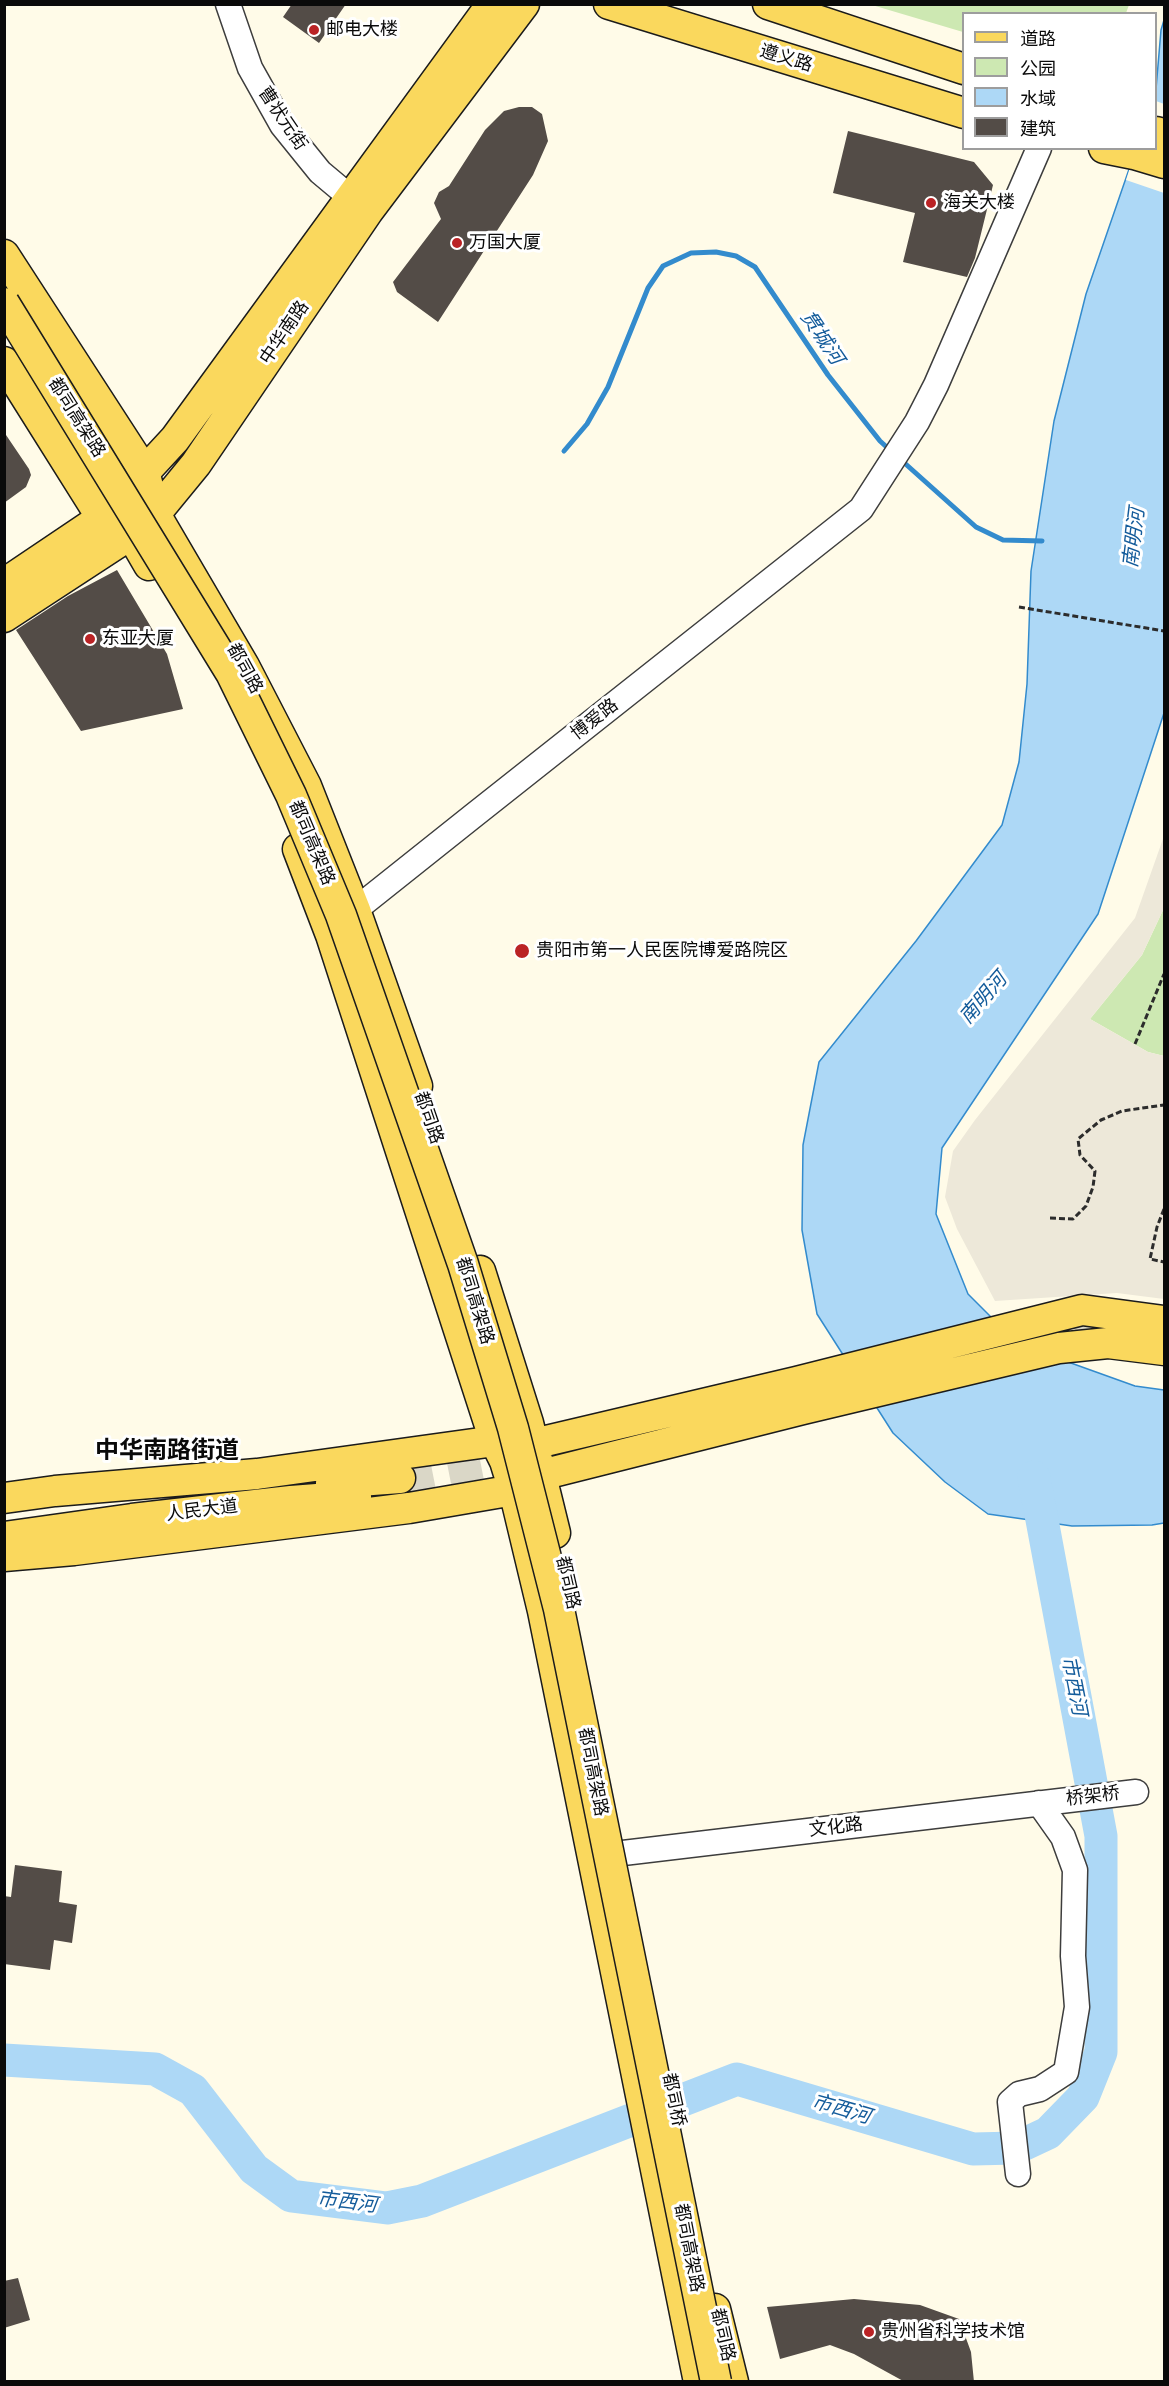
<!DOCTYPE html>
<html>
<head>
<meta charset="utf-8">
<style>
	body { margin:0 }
	#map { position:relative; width:1169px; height:2386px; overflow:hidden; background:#fffbe8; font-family:"Source Serif 4","Noto Sans SC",serif }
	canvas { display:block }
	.frame { position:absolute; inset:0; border:6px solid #0a0a0a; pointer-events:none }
	.legend { position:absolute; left:962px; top:12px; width:195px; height:138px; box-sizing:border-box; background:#fff; border:2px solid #9d9d9d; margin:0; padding:8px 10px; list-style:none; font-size:18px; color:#0a0a0a }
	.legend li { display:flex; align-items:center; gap:12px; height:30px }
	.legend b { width:30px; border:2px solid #9d9d9d }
</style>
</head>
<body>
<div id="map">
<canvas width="1169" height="2386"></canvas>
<div class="frame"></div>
<ul class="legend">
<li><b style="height:8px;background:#fad85d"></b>道路</li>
<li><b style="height:16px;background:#cde8b2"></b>公园</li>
<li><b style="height:16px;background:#add8f6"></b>水域</li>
<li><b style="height:16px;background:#534c47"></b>建筑</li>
</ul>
</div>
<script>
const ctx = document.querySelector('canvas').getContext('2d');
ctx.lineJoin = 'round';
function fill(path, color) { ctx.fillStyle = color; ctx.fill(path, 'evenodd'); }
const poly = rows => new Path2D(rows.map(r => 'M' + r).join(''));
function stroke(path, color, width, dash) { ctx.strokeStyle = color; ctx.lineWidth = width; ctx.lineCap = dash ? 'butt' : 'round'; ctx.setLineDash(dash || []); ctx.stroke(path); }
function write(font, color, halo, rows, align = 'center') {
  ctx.font = font + ' "Source Serif 4","Noto Sans SC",serif'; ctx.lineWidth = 6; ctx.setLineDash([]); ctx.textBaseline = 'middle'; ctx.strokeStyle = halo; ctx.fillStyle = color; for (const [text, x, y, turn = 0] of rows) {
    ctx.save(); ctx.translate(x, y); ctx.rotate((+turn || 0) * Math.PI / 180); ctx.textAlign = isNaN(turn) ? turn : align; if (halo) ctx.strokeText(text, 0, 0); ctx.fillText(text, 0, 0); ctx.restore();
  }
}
fill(poly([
	[872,5,1129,5,1126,13,964,14,963,32],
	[1164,908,1164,1056,1148,1052,1090,1019,1142,955]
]), '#cde8b2');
fill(poly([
	[1164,836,1164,908,1142,955,1090,1019,1148,1052,1164,1056,1164,1299,1117,1293,995,1301,957,1229,945,1197,953,1151,975,1120,1135,918]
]), '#ede8d9');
const water = poly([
	[1164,20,1164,713,1098,914,942,1148,936,1214,968,1294,1018,1344,1135,1386,1164,1390,1164,1523,1152,1525,1072,1526,988,1514,945,1482,893,1433,817,1314,802,1230,803,1145,819,1062,916,941,1002,825,1019,762,1027,684,1031,571,1054,421,1086,294,1136,149,1156,148,1156,89,1161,30,1164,20]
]);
fill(water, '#add8f6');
stroke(water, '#338bcd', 1.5);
fill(poly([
	[1156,101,1164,104,1164,193,1126,180,1136,149,1156,148]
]), '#fffbe8');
stroke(poly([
	[564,451,587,424,608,387,648,288,663,266,691,253,716,252,736,256,755,267,828,375,880,441,891,451],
	[900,459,976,527,1003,540,1042,541]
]), '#338bcd', 5);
stroke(poly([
	[4,2060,155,2069,193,2090,254,2169,291,2196,387,2208,422,2201,737,2079,973,2149,1016,2148,1048,2133,1083,2097,1101,2052,1101,1836,1034,1477]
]), '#add8f6', 33);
fill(poly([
	[292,4,346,4,319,43,283,17],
	[519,107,532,107,542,114,548,141,533,175,438,322,397,292,393,282,441,219,434,203,439,192,449,186,485,130,504,111],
	[848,131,974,162,993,185,975,258,967,277,903,262,915,213,833,193],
	[4,432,29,469,31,475,26,487,4,503],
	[117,570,167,654,183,709,81,731,16,630,68,596],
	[15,1865,62,1871,59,1902,77,1905,72,1943,54,1940,50,1970,4,1964,4,1896,11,1897],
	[18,2278,30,2320,4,2328,4,2281],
	[854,2299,920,2305,959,2319,971,2352,974,2382,905,2382,854,2354,830,2345,780,2359,767,2307]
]), '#534c47');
stroke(poly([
	[1026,1334,1038,1331,1098,1326,1139,1329],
	[400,1478,533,1452]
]), '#dad7c7', 33, [33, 16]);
const minor = poly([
	[228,4,250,68,282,125,320,172,363,208],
	[343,922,355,910,473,816,861,509,917,422,936,385,1039,148],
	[623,1853,1136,1792],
	[1018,2174,1010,2102,1019,2094,1040,2089,1066,2072,1077,2007,1073,1956,1075,1870,1063,1837,1039,1803]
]);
const major = poly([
	[609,4,964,113],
	[768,4,964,69],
	[1156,132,1164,134],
	[1104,148,1134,154,1164,163],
	[4,255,144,471,155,514,244,666,306,786,355,910,417,1086],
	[4,362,102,518,131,534,149,565],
	[4,584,102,518,175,439,492,4],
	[4,617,131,534,155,514,196,464,368,211,524,4],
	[298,849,331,935,495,1441,505,1461,514,1490,543,1611,699,2382],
	[480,1271,528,1423,555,1533],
	[331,1483,400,1478],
	[4,1498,55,1491,257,1474,495,1441,533,1444,796,1382,1082,1310,1164,1321],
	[4,1537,132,1519,291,1501,356,1496],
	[4,1556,74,1550,409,1508,514,1490,541,1475,803,1409,1059,1348,1108,1343,1164,1350],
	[715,2309,733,2382]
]);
stroke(minor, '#3d3d3d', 27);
stroke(major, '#1b1b1b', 33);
stroke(poly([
	[1019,607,1164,631],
	[1135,1044,1164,974],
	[1164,1209,1157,1227,1150,1259,1164,1262],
	[1050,1218,1073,1219,1086,1206,1093,1187,1095,1171,1080,1155,1078,1139,1101,1120,1122,1111,1164,1105]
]), '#2c2c2c', 3, [6, 3]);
stroke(minor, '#fff', 24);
stroke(major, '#fad85d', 30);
const majorBridge = poly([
	[4,303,231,673,291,795,341,915,463,1264,513,1428,559,1609,716,2382]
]);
stroke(majorBridge, '#1b1b1b', 33, []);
stroke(majorBridge, '#fad85d', 30);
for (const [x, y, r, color] of [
	[314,30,6,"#ba2325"],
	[931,203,6,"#ba2325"],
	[457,243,6,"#ba2325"],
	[90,639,6,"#ba2325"],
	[522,951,8,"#ba2325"],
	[869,2332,6,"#ba2325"]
]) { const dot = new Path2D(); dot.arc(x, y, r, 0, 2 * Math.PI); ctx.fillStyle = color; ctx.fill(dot); stroke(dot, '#fff', 2); }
write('18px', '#0a0a0a', '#fff', [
	["邮电大楼",326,30],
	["海关大楼",943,203],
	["万国大厦",469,243],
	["东亚大厦",102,639],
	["贵阳市第一人民医院博爱路院区",536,951],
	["贵州省科学技术馆",881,2332]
], 'left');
write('18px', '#0a0a0a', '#fff', [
	["遵义路",786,59,17],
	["曹状元街",282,119,56],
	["中华南路",285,333,-56],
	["都司高架路",76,418,58],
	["都司路",244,669,61],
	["博爱路",595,720,-38],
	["都司高架路",311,843,67],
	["都司路",428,1118,71],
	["都司高架路",474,1301,73],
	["人民大道",202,1511,-7],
	["都司路",567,1583,77],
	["都司高架路",592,1772,79],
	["桥架桥",1093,1797,-7],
	["文化路",836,1828,-7],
	["都司桥",673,2100,78],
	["都司高架路",688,2248,79],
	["都司路",722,2335,77]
]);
write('italic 20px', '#145c9b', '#fff', [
	["贯城河",821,338,56],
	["南明河",1135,538,-83],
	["南明河",984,999,-49],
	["市西河",1073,1686,79],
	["市西河",841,2110,16],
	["市西河",347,2203,7]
]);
write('bold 24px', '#0a0a0a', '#fff', [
	["中华南路街道",167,1452]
]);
</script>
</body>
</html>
